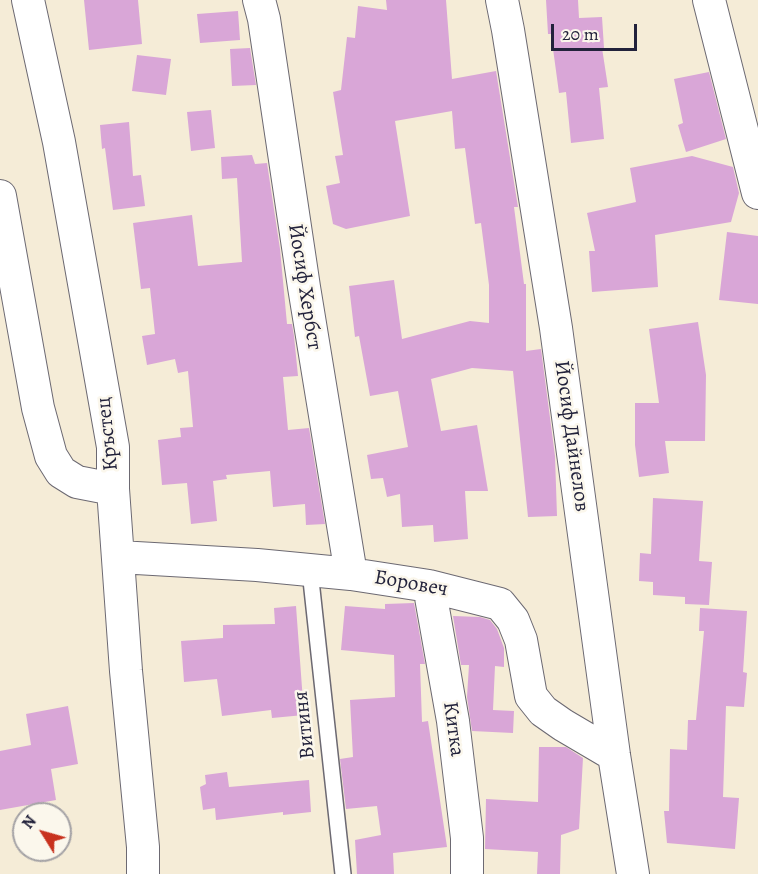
<!DOCTYPE html>
<html>
<head>
<meta charset="utf-8">
<style>
	body { margin:0 }
	#map { position:relative; width:758px; height:874px; overflow:hidden; background:#f5ecd7; font-family:Alegreya,serif }
	canvas { display:block }
	.north { position:absolute; left:12px; top:802px; width:60px; height:60px; box-sizing:border-box; background:#fbf7ec; border:2px solid #a4a2a5; border-radius:50%; rotate:307deg; font-size:16px; font-weight:700; line-height:24px; text-align:center; color:#22223b }
	.north::after { content:''; display:block; margin:auto; width:21px; height:27px; background:#c8321e; clip-path:polygon(50% 0,100% 100%,50% 72%,0 100%) }
	.scale { position:absolute; left:551px; top:24px; width:86px; height:27px; box-sizing:border-box; border:3px solid #22223b; border-top:0; padding-left:8px; font-size:18px; line-height:21px; white-space:nowrap; color:#22223b; -webkit-text-stroke:4px #fbf7ec; paint-order:stroke }
</style>
</head>
<body>
<div id="map">
<canvas width="758" height="874"></canvas>
<div class="north">N</div>
<div class="scale">20 m</div>
</div>
<script>
const ctx = document.querySelector('canvas').getContext('2d');
ctx.lineJoin = 'round';
function fill(path, color) { ctx.fillStyle = color; ctx.fill(path, 'evenodd'); }
const poly = rows => new Path2D(rows.map(r => 'M' + r).join(''));
function stroke(path, color, width, dash) { ctx.strokeStyle = color; ctx.lineWidth = width; ctx.lineCap = dash ? 'butt' : 'round'; ctx.setLineDash(dash || []); ctx.stroke(path); }
function write(font, color, halo, rows, align = 'center') {
  ctx.font = font + ' Alegreya,serif'; ctx.lineWidth = 5; ctx.setLineDash([]); ctx.textBaseline = 'middle'; ctx.strokeStyle = halo; ctx.fillStyle = color; for (const [text, x, y, turn = 0] of rows) {
    ctx.save(); ctx.translate(x, y); ctx.rotate((+turn || 0) * Math.PI / 180); ctx.textAlign = isNaN(turn) ? turn : align; if (halo) ctx.strokeText(text, 0, 0); ctx.fillText(text, 0, 0); ctx.restore();
  }
}
fill(poly([
	[84,0,138,0,142,44,89,50],
	[386,0,446,0,452,79,496,71,518,207,514,207,524,284,526,284,526,351,541,349,555,456,557,516,528,517,513,371,472,368,431,379,441,431,477,425,488,491,465,491,468,539,434,542,433,525,402,527,400,494,387,497,383,478,371,479,367,455,408,447,398,391,370,396,359,336,355,337,349,286,394,280,402,339,470,321,489,323,489,285,481,223,475,224,465,148,455,149,452,111,395,121,410,216,346,229,333,224,326,186,340,183,335,156,343,155,333,92,341,90,347,37,355,38,358,6,387,10],
	[546,0,578,0,579,18,602,17,604,48,602,48,608,87,599,88,604,139,571,143,566,92,559,93,551,34,548,34],
	[238,11,240,40,200,43,197,14],
	[250,48,256,85,232,86,230,49],
	[137,55,171,59,166,95,132,91],
	[709,72,726,139,686,152,678,125,683,123,674,79],
	[211,110,215,148,191,151,187,112],
	[129,122,133,176,141,175,145,206,113,210,105,148,102,149,100,125],
	[252,155,255,164,267,163,280,249,287,324,292,324,294,336,298,376,283,377,288,430,309,428,325,524,306,525,305,504,273,507,270,471,226,475,227,479,213,481,217,521,191,524,187,483,162,485,158,440,181,437,180,428,193,427,188,371,178,373,175,359,147,365,142,336,155,334,150,288,141,289,133,223,192,215,198,266,242,262,237,178,222,179,221,157],
	[692,156,733,167,739,193,731,222,655,235,658,287,592,292,589,251,595,251,587,213,636,202,630,168],
	[727,232,758,236,758,304,719,300],
	[698,322,706,375,705,441,665,441,669,473,639,477,635,445,635,403,659,403,649,329],
	[653,498,703,501,699,561,712,562,709,605,685,604,685,597,653,595,653,582,639,581,640,553,651,554],
	[414,603,425,664,420,664,422,722,428,721,447,847,393,853,394,874,357,874,355,840,381,835,377,806,346,809,340,759,353,757,350,700,395,697,394,655,341,650,345,606,385,609,385,604],
	[296,606,304,715,272,718,271,710,222,716,217,679,184,682,181,641,223,638,223,625,275,624,274,608],
	[700,608,747,611,743,672,747,673,744,707,726,706,723,797,739,798,735,849,667,843,664,811,669,811,670,749,687,750,688,720,696,720,704,631,699,631],
	[453,616,480,617,490,620,497,629,504,648,504,667,495,666,493,710,514,711,513,733,472,731,467,697,469,665,461,665],
	[68,706,78,764,51,769,56,800,0,810,0,751,31,745,26,714],
	[539,747,566,747,583,758,579,829,561,835,560,874,537,874,538,852,485,849,486,799,538,802],
	[227,772,229,787,309,780,311,812,283,815,283,812,216,820,215,808,203,810,200,787,206,784,205,775]
]), '#d9a6d7');
const lane = poly([
	[310,571,343,874]
]);
const street = poly([
	[28,0,59,142,113,447,113,489,126,671,143,847,143,874],
	[259,0,264,19,304,287,351,574],
	[502,0,508,30,556,328,614,755,633,874],
	[709,0,758,193],
	[0,196,38,408,51,456,61,472,77,482,113,489],
	[119,557,257,565,351,574,429,586,500,604,513,620,521,640,531,696,543,711,563,725,614,755],
	[429,586,453,721,467,838,467,874]
]);
stroke(lane, '#6c6972', 18);
stroke(street, '#6c6972', 34);
stroke(lane, '#fff', 15);
stroke(street, '#fff', 32);
write('21px', '#22223b', '#fbf7ec', [
	["Йосиф Хербст",304,287,81],
	["Кръстец",108,434,-96],
	["Йосиф Дайнелов",571,436,82],
	["Боровеч",411,584,10],
	["Витиня",305,725,-96],
	["Китка",453,729,82]
]);
</script>
</body>
</html>
